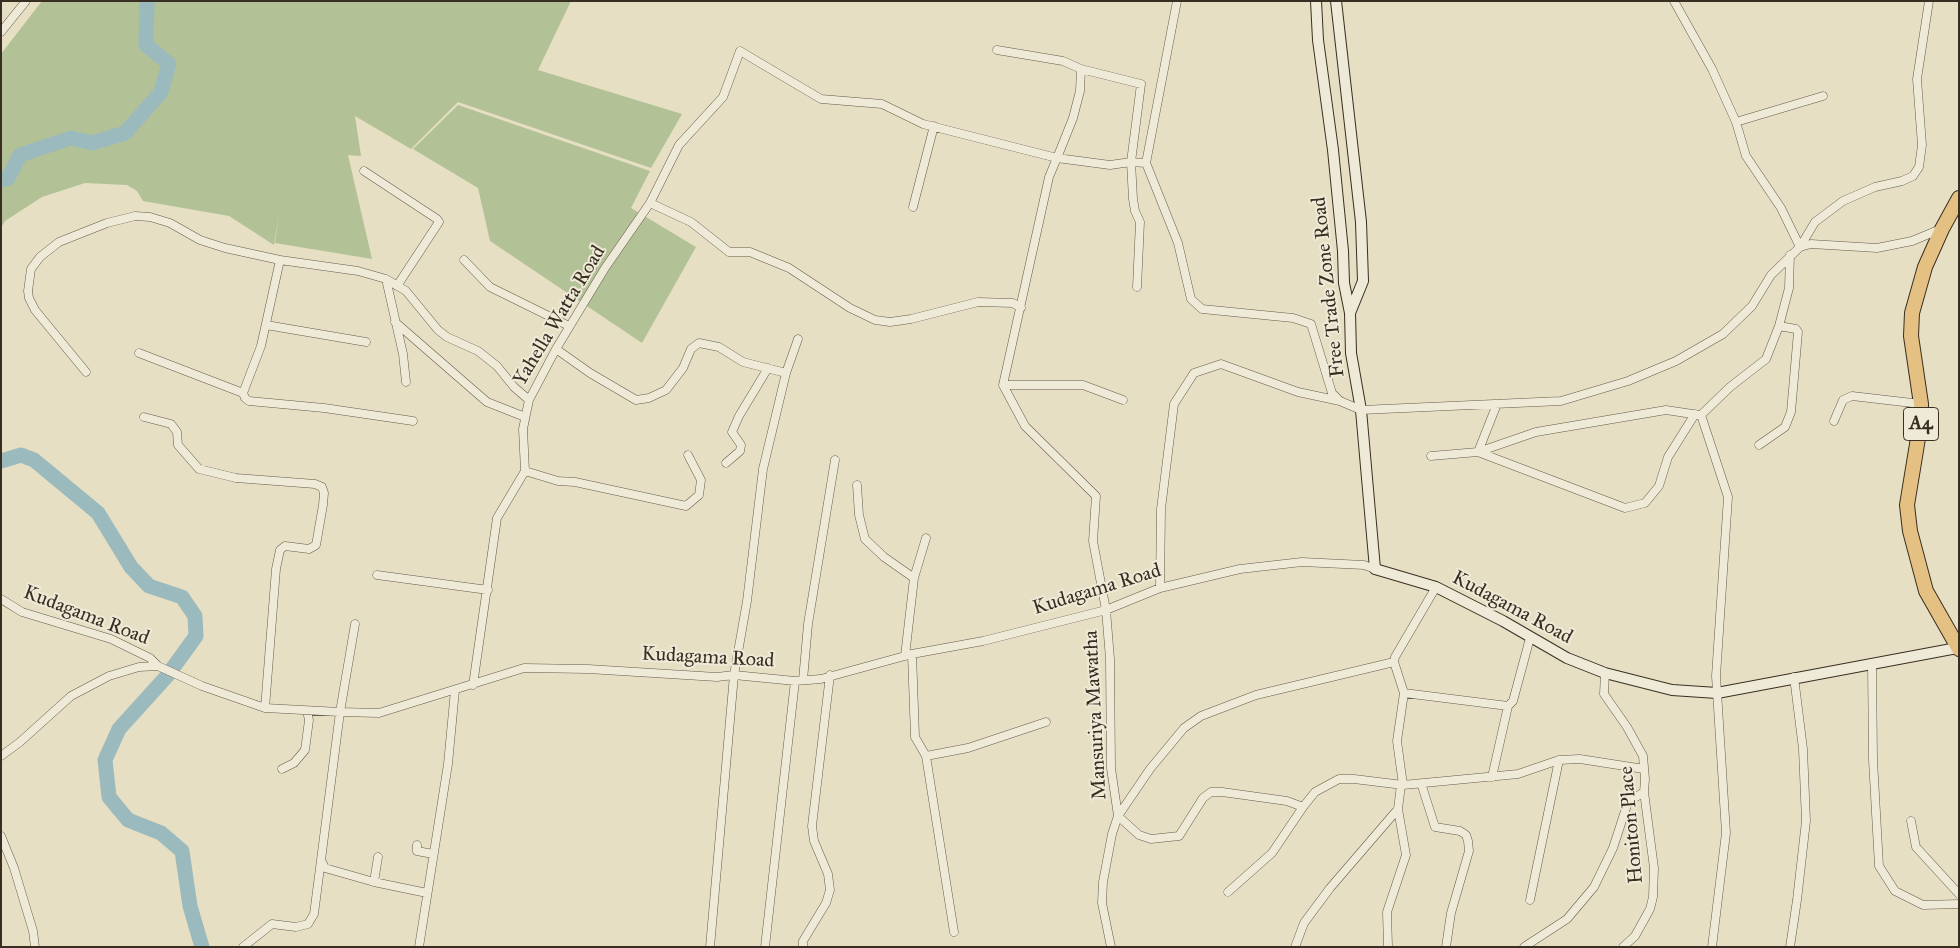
<!DOCTYPE html>
<html>
<head>
<meta charset="utf-8">
<style>
	body { margin:0 }
	#map { position:relative; width:1960px; height:948px; overflow:hidden; background:#e7dfc3; font-family:"IM FELL Great Primer",serif }
	canvas { display:block }
	.frame { position:absolute; inset:0; border:2px solid #392e22; pointer-events:none }
</style>
</head>
<body>
<div id="map">
<canvas width="1960" height="948"></canvas>
<div class="frame"></div>
</div>
<script>
const ctx = document.querySelector('canvas').getContext('2d');
ctx.lineJoin = 'round';
function fill(path, color) { ctx.fillStyle = color; ctx.fill(path, 'evenodd'); }
const poly = rows => new Path2D(rows.map(r => 'M' + r).join(''));
function stroke(path, color, width, dash) { ctx.strokeStyle = color; ctx.lineWidth = width; ctx.lineCap = dash ? 'butt' : 'round'; ctx.setLineDash(dash || []); ctx.stroke(path); }
function write(font, color, halo, rows, align = 'center') {
  ctx.font = font + ' "IM FELL Great Primer",serif'; ctx.lineWidth = 4; ctx.setLineDash([]); ctx.textBaseline = 'middle'; ctx.strokeStyle = halo; ctx.fillStyle = color; for (const [text, x, y, turn = 0] of rows) {
    ctx.save(); ctx.translate(x, y); ctx.rotate((+turn || 0) * Math.PI / 180); ctx.textAlign = isNaN(turn) ? turn : align; if (halo) ctx.strokeText(text, 0, 0); ctx.fillText(text, 0, 0); ctx.restore();
  }
}
fill(poly([
	[42,1,571,1,538,70,682,114,651,168,458,102,411,149,355,116,361,156,345,155,348,155,372,259,275,243,279,213,274,245,229,216,143,201,137,191,127,185,85,183,42,197,5,221,1,228,1,54],
	[458,105,650,171,631,208,696,247,642,343,490,241,478,188,413,149]
]), '#b2c296');
stroke(poly([
	[1,180,8,178,20,155,71,138,92,143,125,133,161,92,169,64,146,45,147,1],
	[1,461,21,455,34,460,98,513,131,567,149,586,182,597,195,616,196,636,167,676,119,729,105,760,109,797,128,820,161,833,182,851,190,906,202,947]
]), '#9bbabe', 15);
const street = poly([
	[1177,1,1146,163,1178,243,1191,299,1202,309,1293,318,1311,324,1332,393,1340,401,1361,410,1561,401,1628,381,1676,361,1723,334,1752,306,1771,275,1800,247,1811,244,1877,248,1912,241,1941,229],
	[1674,1,1712,69,1736,122,1746,156,1781,208,1800,247],
	[1,32,26,1],
	[997,50,1063,61,1081,69,1080,91,1073,118,1057,158,923,124,882,104,821,99,740,51,723,97,679,145,650,203,691,222,729,252,750,252,789,268,850,308,875,320,890,322,911,319,978,302,1013,303,1021,308],
	[1081,69,1141,84,1131,162,1133,199,1135,211,1140,222,1137,287],
	[1736,122,1823,96],
	[1146,163,1131,162,1110,165,1057,158,1049,177,1003,385,1025,426,1096,496,1093,541,1106,610,1110,659,1111,768,1118,816,1150,769,1184,728,1201,716,1256,695,1394,662],
	[364,171,437,219,439,222,397,286],
	[913,207,934,126],
	[1800,247,1815,222,1843,201,1875,187,1902,181,1913,176,1919,167,1922,145,1917,79,1929,1],
	[464,260,490,287,569,326],
	[386,279,403,354,406,382],
	[395,322,487,402,525,417],
	[266,325,366,342],
	[556,349,590,373,636,400,649,398,666,390,683,368,691,349,699,343,719,347,743,362,786,373],
	[139,353,243,393],
	[86,372,35,310,29,298,28,291,31,269,40,257,59,242,107,223,135,216,150,217,170,223,200,240,225,248,280,260],
	[1003,385,1083,385,1123,400],
	[1497,404,1478,452,1625,508,1645,503,1659,486,1668,457,1695,414],
	[144,417,171,424,177,432,178,445,199,469,236,478,315,484,322,487,324,493,323,505,316,545,309,549,285,546,280,550,276,569,265,708],
	[413,421,324,408,249,401,245,398,243,393,261,346,280,260,358,271,386,279,406,291,438,330,447,337,478,351,497,366,514,387,529,400],
	[1834,421,1843,400,1852,396,1921,404],
	[1759,445,1785,427,1791,412,1798,332,1796,329,1779,326],
	[1431,456,1478,452,1536,432,1666,410,1699,415],
	[726,463,740,451,741,445,732,432,739,416,768,368],
	[525,471,558,481,575,482,686,506,699,495,701,480,688,455],
	[857,485,859,515,865,539,884,557,914,578,905,656],
	[377,575,488,590],
	[914,578,926,538],
	[1160,588,1161,509,1174,404,1194,373,1221,364,1298,392,1340,401],
	[1,599,22,612,111,639,150,658,158,666],
	[355,624,340,712,321,860,325,868,374,882,427,893],
	[912,654,915,737,926,756,954,932],
	[1872,663,1873,760,1879,866,1895,891,1923,905,1959,904],
	[1605,673,1604,694,1627,727,1643,756,1645,779,1644,792,1654,868,1653,897,1650,909,1635,936,1623,947],
	[803,680,808,624,835,460],
	[473,685,497,518,525,471,523,429,529,400,556,349,605,268,650,203],
	[1404,693,1394,662,1395,657,1436,587],
	[1,756,20,742,71,696,109,676,139,667,158,666,202,686,265,708,340,712,379,713,524,668,588,669,717,677,734,675,795,681,821,679,912,654,983,641,1106,610,1160,588,1240,569,1302,562,1364,565,1375,569],
	[926,756,968,748,1046,722],
	[282,769,294,763,305,750,309,720,307,711],
	[1492,777,1508,706],
	[1421,783,1435,827,1460,831,1466,835,1468,841,1469,851,1451,913,1446,947],
	[1403,785,1397,741,1404,693,1508,706,1513,701,1530,638],
	[1911,821,1916,847,1959,894],
	[1,836,14,868,33,931,35,947],
	[417,845,417,851,433,854],
	[374,882,378,857],
	[1228,892,1272,853,1303,807],
	[1530,900,1559,760],
	[243,947,272,924,296,927,308,924,314,914,321,860],
	[419,947,448,764,455,690],
	[710,947,734,675,747,601,763,469,786,373,798,339],
	[765,947,795,681],
	[803,947,803,941,826,903,830,890,828,874,814,841,812,826,830,675],
	[1111,947,1102,903,1103,882,1112,834,1118,816,1139,835,1151,839,1179,836,1203,798,1211,792,1222,792,1287,801,1303,807,1315,792,1339,779,1354,779,1403,785,1518,774,1559,760,1580,759,1644,769],
	[1295,947,1304,923,1330,888,1398,809],
	[1388,947,1387,912,1406,855,1398,809,1401,785],
	[1524,947,1567,919,1594,887,1613,848,1628,802,1644,792],
	[1712,947,1726,833,1716,676,1728,497,1701,415,1730,387,1766,359,1779,326,1789,288,1790,255],
	[1790,947,1797,900,1806,821,1803,749,1794,677]
]);
const secondary = poly([
	[1316,1,1318,40,1333,150,1343,251,1344,283,1350,313,1351,353,1361,410,1375,569,1436,587,1503,621,1567,658,1605,673,1672,690,1717,693,1957,648],
	[1336,1,1361,222,1363,281,1350,313]
]);
const highway = poly([
	[1959,198,1942,229,1925,267,1912,313,1911,336,1921,404,1921,420,1907,505,1910,531,1926,591,1959,649]
]);
stroke(street, '#645a4a', 9);
stroke(secondary, '#392e22', 12);
stroke(highway, '#392e22', 16);
stroke(street, '#efead8', 8);
stroke(secondary, '#efead8', 10);
stroke(highway, '#e4c082', 14);
for (const [x, y, w] of [
	[1921,424,35]
]) { const box = new Path2D(); box.roundRect(x - w / 2, y - 16.5, w, 33, 4); ctx.fillStyle = '#efead8'; ctx.fill(box); stroke(box, '#392e22', 1); }
write('bold 19px', '#392e22', null, [
	["A4",1921,424]
]);
write('20px', '#392e22', '#efead8', [
	["Free Trade Zone Road",1329,287,-96],
	["Yahella Watta Road",560,316,-59],
	["Kudagama Road",1097,590,-17],
	["Kudagama Road",1512,608,28],
	["Kudagama Road",86,616,21],
	["Kudagama Road",708,658,3],
	["Mansuriya Mawatha",1096,715,-93],
	["Honiton Place",1632,825,-95]
]);
</script>
</body>
</html>
